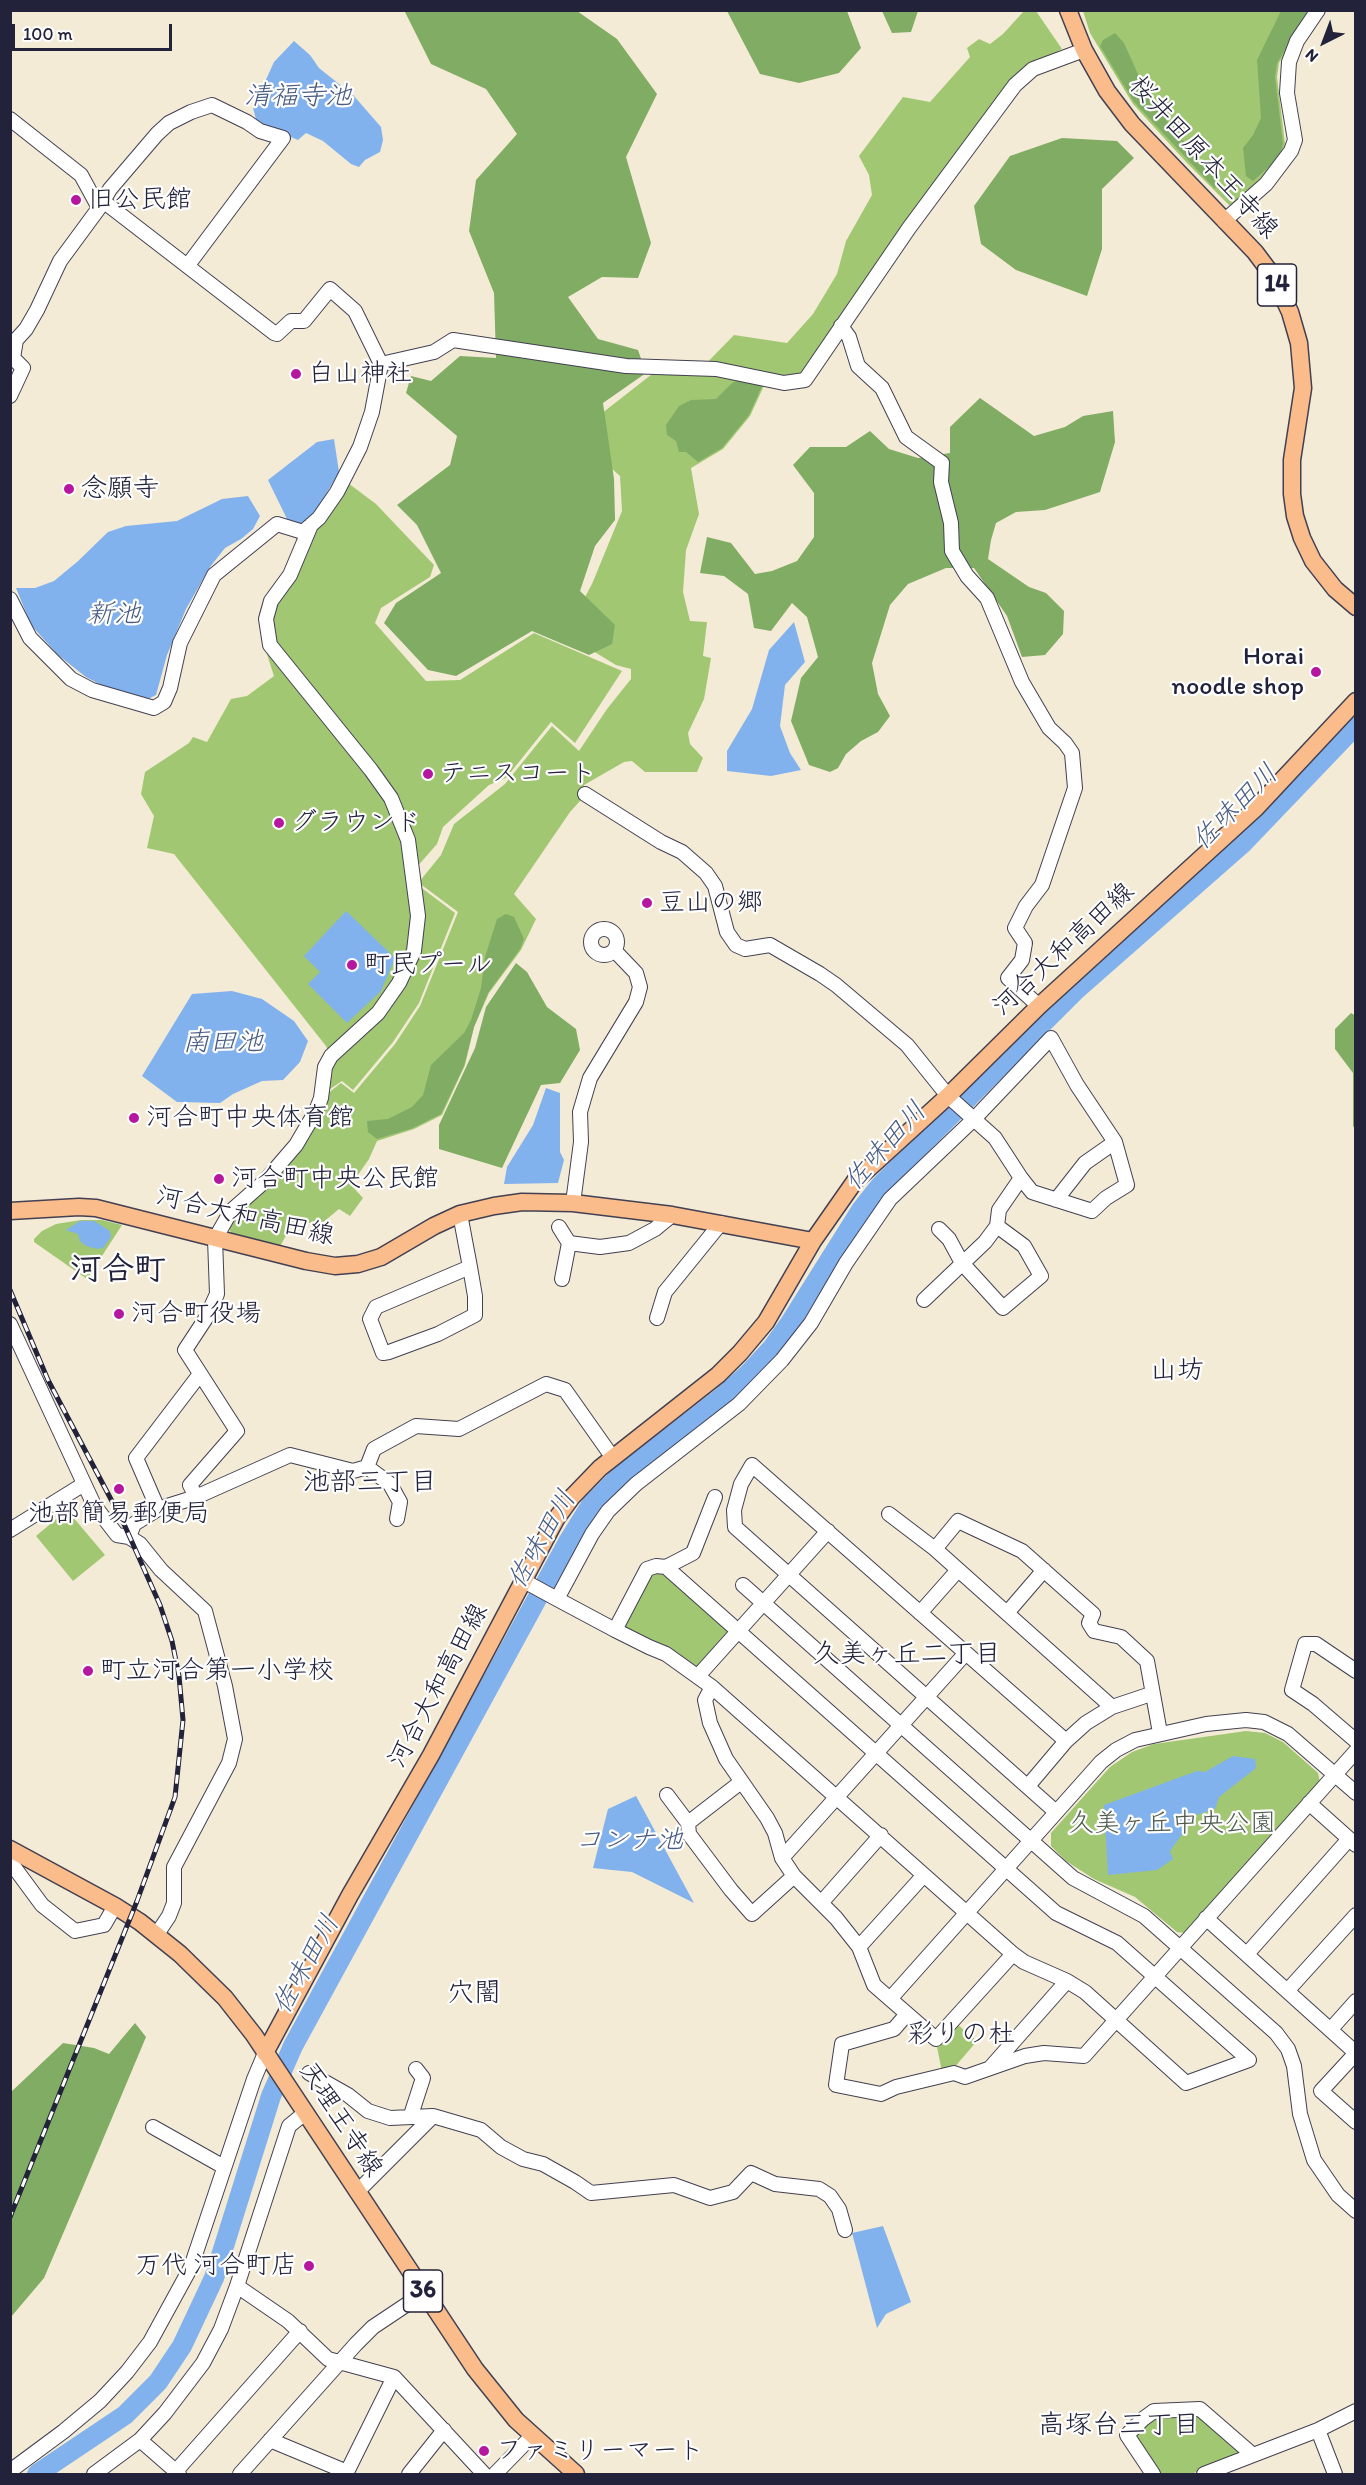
<!DOCTYPE html>
<html>
<head>
<meta charset="utf-8">
<style>
	body { margin:0 }
	#map { position:relative; width:1366px; height:2485px; overflow:hidden; background:#f4ebd6; font-family:Itim,sans-serif }
	canvas { display:block }
	.frame { position:absolute; inset:0; border:12px solid #22223b; pointer-events:none }
	.north { position:absolute; left:1294px; top:12px; width:60px; height:60px; -webkit-text-stroke:4px #fff; paint-order:stroke; rotate:222deg; font-size:16px; font-weight:700; line-height:24px; text-align:center; color:#22223b }
	.north::after { content:''; display:block; margin:auto; width:21px; height:27px; background:#22223b; clip-path:polygon(50% 0,100% 100%,50% 72%,0 100%) }
	.scale { position:absolute; left:12px; top:24px; width:160px; height:27px; box-sizing:border-box; border:3px solid #22223b; border-top:0; padding-left:8px; font-size:18px; line-height:21px; white-space:nowrap; color:#22223b; -webkit-text-stroke:4px #fff; paint-order:stroke }
</style>
</head>
<body>
<div id="map">
<canvas width="1366" height="2485"></canvas>
<div class="frame"></div>
<div class="north">N</div>
<div class="scale">100 m</div>
</div>
<script>
const ctx = document.querySelector('canvas').getContext('2d');
ctx.lineJoin = 'round';
function fill(path, color) { ctx.fillStyle = color; ctx.fill(path, 'evenodd'); }
const poly = rows => new Path2D(rows.map(r => 'M' + r).join(''));
function stroke(path, color, width, dash) { ctx.strokeStyle = color; ctx.lineWidth = width; ctx.lineCap = dash ? 'butt' : 'round'; ctx.setLineDash(dash || []); ctx.stroke(path); }
function write(font, color, halo, rows, align = 'center') {
  ctx.font = font + ' Itim,"Klee One",sans-serif'; ctx.lineWidth = 4.5; ctx.setLineDash([]); ctx.textBaseline = 'middle'; ctx.strokeStyle = halo; ctx.fillStyle = color; for (const [text, x, y, turn = 0] of rows) {
    ctx.save(); ctx.translate(x, y); ctx.rotate((+turn || 0) * Math.PI / 180); ctx.textAlign = isNaN(turn) ? turn : align; if (halo) ctx.strokeText(text, 0, 0); ctx.fillText(text, 0, 0); ctx.restore();
  }
}
fill(poly([
	[1024,11,1036,11,1062,49,1031,65,803,377,768,377,750,416,723,449,691,468,699,514,686,550,683,592,690,621,707,622,703,656,711,658,704,699,688,733,690,744,703,758,697,772,645,772,632,761,624,762,584,785,580,801,570,812,514,894,536,919,521,950,489,993,474,1027,465,1065,442,1115,414,1129,377,1141,369,1159,351,1185,363,1198,350,1216,339,1209,321,1224,294,1221,278,1250,238,1240,230,1231,230,1220,327,1094,341,1083,354,1093,395,1044,420,1006,458,912,419,883,419,886,455,913,419,1003,393,1042,353,1090,342,1081,327,1091,332,1062,326,1046,174,854,147,848,154,816,141,794,145,772,189,743,193,737,207,742,231,699,247,696,274,676,264,645,259,614,264,599,283,577,298,544,296,538,315,531,348,483,376,504,434,565,430,577,381,608,375,623,426,681,460,680,534,633,622,671,575,743,551,722,506,778,489,785,443,827,437,844,416,868,419,882,441,855,454,824,505,784,552,726,579,751,607,709,631,679,631,669,616,665,565,634,592,584,622,511,620,476,574,435,656,371,697,373,734,335,787,343,813,314,837,274,846,241,872,195,869,175,859,156,903,97,930,102,970,57,967,48,979,39,990,44,1003,34],
	[1083,11,1311,11,1279,63,1277,77,1285,144,1280,159,1231,207,1186,162,1133,104,1090,33],
	[81,1220,102,1220,122,1225,87,1279,34,1242,34,1239,42,1231,56,1224],
	[67,1510,105,1555,73,1581,36,1536],
	[661,1571,728,1628,728,1635,699,1669,691,1668,627,1630,625,1623,647,1576],
	[1246,1731,1265,1733,1283,1742,1318,1773,1320,1782,1185,1933,1177,1932,1135,1897,1094,1879,1066,1861,1051,1846,1051,1833,1110,1767,1132,1752,1154,1744],
	[957,2024,977,2041,953,2069,942,2072,937,2047],
	[1195,2413,1239,2449,1238,2456,1191,2474,1160,2474,1137,2440,1136,2433,1158,2416]
]), '#a1c772');
fill(poly([
	[404,10,577,11,617,39,657,94,626,157,651,243,638,278,602,277,568,297,598,339,638,350,646,373,603,403,614,479,615,520,595,546,580,591,615,625,612,644,589,655,532,631,456,676,428,670,384,623,396,603,441,573,417,525,397,505,450,465,457,436,406,393,411,376,431,381,460,356,496,358,494,293,469,231,476,180,517,134,486,89,431,64],
	[727,11,847,11,861,48,839,73,799,83,760,74],
	[882,11,918,11,911,32,892,33],
	[1281,11,1309,11,1277,63,1275,77,1283,144,1279,158,1253,181,1246,176,1243,148,1253,135,1261,118,1257,60],
	[1115,33,1124,43,1142,83,1163,116,1217,182,1215,189,1134,102,1100,46,1103,40],
	[1062,138,1117,141,1134,158,1102,189,1102,249,1087,296,1016,270,981,244,974,206,1010,156],
	[739,380,763,384,749,415,722,448,698,462,686,452,679,452,676,441,667,435,666,425,679,406,691,400,716,399,732,383],
	[980,398,1034,436,1065,427,1083,416,1113,411,1115,442,1100,492,1045,510,1016,512,996,523,991,540,988,559,1029,587,1046,593,1064,611,1063,634,1045,655,1022,657,1007,616,974,568,946,568,908,584,890,605,872,663,878,694,890,716,878,732,861,741,846,754,838,768,830,772,809,765,791,721,801,678,818,657,807,617,792,603,771,631,754,628,748,594,724,576,700,573,707,537,731,543,755,574,772,571,797,561,814,537,814,493,793,465,810,447,846,447,870,431,889,449,918,458,950,453,950,427],
	[506,914,514,917,524,939,520,949,488,993,474,1027,464,1066,441,1114,413,1128,377,1139,368,1132,367,1121,388,1119,412,1107,423,1095,431,1065,464,1033,471,1020,481,988,485,957,497,919],
	[516,963,527,972,547,1007,576,1029,580,1050,560,1083,541,1085,502,1168,439,1149,439,1125,475,1048,486,1007],
	[1351,1013,1356,1016,1355,1129,1353,1126,1353,1073,1335,1049,1335,1029],
	[135,2023,146,2037,80,2194,44,2278,11,2317,11,2092,63,2043,94,2048,109,2054]
]), '#80ac64');
fill(poly([
	[294,41,310,55,319,68,354,96,381,127,383,140,380,152,365,160,359,167,351,164,323,141,306,133,298,140,257,123,253,108,274,62],
	[334,439,339,472,312,518,301,524,287,519,268,480,317,442],
	[248,496,260,516,253,529,241,539,225,548,210,567,186,609,167,655,156,695,148,699,103,686,86,677,58,655,31,625,16,588,35,588,54,581,77,562,108,532,126,526,177,521,222,499],
	[794,622,805,662,785,685,780,726,790,753,801,770,771,776,727,771,727,751,752,709,769,650],
	[346,911,395,958,381,991,347,1023,308,984,320,972,304,956],
	[232,991,262,999,294,1021,308,1041,300,1062,283,1080,262,1081,233,1094,220,1103,177,1102,142,1076,192,994],
	[546,1088,560,1093,560,1152,564,1160,558,1183,504,1184,507,1167,533,1125],
	[80,1221,94,1221,110,1231,111,1237,103,1248,98,1249,86,1246,80,1241,78,1234,66,1230],
	[1233,1756,1255,1759,1256,1768,1219,1797,1215,1809,1196,1815,1170,1851,1173,1859,1157,1870,1108,1875,1104,1805,1197,1771,1205,1772],
	[636,1796,694,1903,632,1872,593,1868,608,1809],
	[883,2226,911,2302,886,2314,877,2328,852,2233]
]), '#82b2ed');
stroke(poly([
	[37,2474,125,2415,158,2382,182,2346,214,2278,271,2096,293,2046,568,1542,591,1505,618,1478,721,1398,748,1374,772,1348,790,1323,861,1210,880,1186,1076,990,1242,844,1356,725]
]), '#82b2ed', 20);
const minor = poly([
	[10,119,81,175,99,208],
	[1224,221,1266,184,1291,151,1295,140,1287,93,1289,62,1297,41,1318,10],
	[841,326,849,337,858,366,882,388,906,437,942,463,941,482,951,523,952,551,967,576,987,598,1022,682,1049,728,1065,743,1072,753,1075,788,1042,885,1026,906,1015,928,1025,943,1022,960,1008,978,1039,1006],
	[381,364,434,352,453,340,626,366,716,369,784,383,805,380,909,228,1015,85,1033,69,1084,50],
	[10,396,23,368,13,358,16,340,26,329,37,310,60,261,99,208,110,189,157,134,169,123,191,112,212,105,247,122,260,131,283,138,188,265],
	[10,599,30,638,71,679,92,690,154,708,164,702,170,688,180,643,214,575,277,524,303,532,319,518,337,492,360,447,372,412,381,364,355,311,330,289,304,321,291,321,277,334,274,333,103,201],
	[585,794,661,842,682,852,706,873,715,886,727,932,736,945,745,949,770,945,820,974,836,985,907,1045,948,1096,995,1138,1021,1178,999,1210,997,1226,985,1242,924,1300],
	'591 942a13 13 0 1 1 26 0a13 13 0 1 1-26 0Z',
	[1056,1200,1085,1163,1115,1142],
	[573,1203,581,1142,580,1112,590,1078,636,1002,640,987,636,973,614,950],
	[460,1214,470,1267,475,1296,475,1315,438,1334,389,1352,383,1353,370,1319,376,1307,470,1267],
	[559,1227,569,1243],
	[939,1229,949,1239,962,1263,1003,1308,1041,1276,1024,1246,997,1226],
	[562,1279,569,1243,600,1247,629,1243,655,1229,672,1215],
	[657,1318,665,1292,721,1223],
	[10,1324,94,1505,117,1535,129,1537,140,1544,161,1570,205,1611,225,1686,235,1739,229,1763,174,1867,174,1903,169,1916,157,1934],
	[367,1467,390,1484,400,1502,397,1519],
	[196,1497,190,1485,237,1431,185,1350,206,1318,217,1294,215,1239,231,1211,265,1181,296,1145,316,1111,321,1098,325,1067,331,1056,378,1013,399,983,414,951,418,916,408,840,391,798,371,770,270,645,266,619,271,601,290,575,311,525],
	[158,1509,136,1458,200,1374],
	[889,1514,935,1549],
	[10,1530,84,1484],
	[129,1537,134,1524,158,1509,196,1497,290,1455,353,1471,367,1467,374,1449,416,1426,459,1429,546,1384,565,1390,613,1458],
	[666,1567,693,1553,715,1497],
	[524,1581,557,1599,615,1630,649,1647,666,1654,712,1687,1013,1954,1024,1962,1067,1981,1085,1992,1186,2083,1249,2060,1117,1943,1056,1913,666,1567,656,1566,647,1569,615,1630],
	[743,1585,1073,1878,1144,1916,1276,2033,1288,2049,1294,2066,1300,2114,1314,2160,1338,2195,1356,2211],
	[557,1599,592,1534,608,1511,636,1484,739,1404,782,1360,811,1323,846,1263,890,1199,973,1120,1051,1038,1077,1085,1115,1142,1127,1185,1106,1198,1092,1211,1032,1192,1021,1178],
	[920,1613,958,1570],
	[1007,1613,1044,1570],
	[1356,1671,1316,1644,1305,1644,1292,1690,1313,1704,1356,1741],
	[698,1676,828,1531],
	[712,1687,705,1700,710,1723,726,1759,767,1818,775,1833,782,1858,794,1876,836,1918,859,1947,874,1985,936,2039,1013,1954],
	[1112,1707,935,1549,958,1521,1022,1551,1093,1614,1089,1623,1094,1631,1121,1637,1147,1661,1160,1733],
	[741,1782,688,1823,689,1834,731,1890,752,1914,794,1876],
	[1028,1786,1066,1741,1086,1723,1112,1707,1151,1694],
	[667,1795,688,1823],
	[1309,1803,1356,1845],
	[1056,1812,735,1527,734,1510,741,1484,752,1465,1066,1741],
	[782,1858,965,1654],
	[10,1865,14,1867,42,1905,75,1931,104,1925,115,1906],
	[821,1903,881,1835],
	[1206,1918,1356,2053],
	[859,1947,924,1875],
	[1247,1954,1349,1839],
	[1288,1990,1356,1915],
	[890,1999,1101,1762,1116,1750,1135,1740,1206,1724,1246,1720,1264,1722,1288,1734,1356,1793],
	[907,2014,894,2029,842,2044,836,2085,881,2094,896,2087,954,2073,965,2077,1025,2056,1044,2053,1084,2056,1356,1751],
	[1331,2029,1356,2001],
	[1356,2053,1321,2091,1356,2122],
	[991,2067,1067,1981],
	[309,2073,348,2095,368,2111,390,2118,433,2116,481,2130,501,2147,523,2159,543,2164,575,2182,591,2193,674,2185,710,2198,733,2192,751,2173,775,2184,819,2189,830,2196,839,2209,845,2230],
	[411,2115,423,2078,416,2069],
	[153,2127,224,2167],
	[357,2192,433,2116],
	[237,2286,288,2321,328,2359,394,2377,484,2474],
	[1318,2430,1335,2474],
	[140,2440,179,2474],
	[270,2440,347,2472,394,2377],
	[10,2471,64,2431,100,2401,127,2372,150,2342,191,2267,254,2079,265,2053],
	[176,2471,300,2331],
	[94,2474,140,2440,165,2413,203,2363,221,2329,237,2286,289,2126,305,2113],
	[240,2474,356,2344,373,2327,424,2293],
	[409,2474,444,2430],
	[495,2474,532,2436],
	[1153,2474,1127,2435,1143,2419,1154,2411,1200,2409,1253,2455],
	[1204,2474,1318,2430,1356,2411]
]);
const major = poly([
	[1068,10,1084,50,1107,91,1132,124,1255,252,1273,276,1290,312,1299,343,1303,388,1292,460,1292,494,1295,516,1302,538,1313,561,1335,589,1356,607],
	[10,1211,79,1207,96,1208,306,1261,335,1266,358,1264,381,1257,434,1226,460,1214,494,1206,522,1202,573,1203,672,1215,813,1241],
	[10,1849,115,1906,140,1922,180,1954,225,1998,254,2035,475,2369,516,2420,576,2474],
	[265,2053,350,1895,431,1755,556,1519,572,1497,600,1468,718,1375,740,1353,766,1322,813,1241,855,1181,948,1096,1039,1006,1256,808,1356,701]
]);
stroke(minor, '#424052', 16);
stroke(major, '#424052', 19);
stroke(minor, '#fff', 14);
stroke(major, '#f9bc8a', 16);
const rail = poly([
	[10,1290,48,1380,124,1524,160,1605,172,1641,179,1676,183,1720,175,1797,137,1901,10,2217]
]);
stroke(rail, '#22223b', 5);
stroke(rail, '#fff', 3, [9]);
for (const [x, y, r, color] of [
	[76,200,6,"#b5179e"],
	[296,374,6,"#b5179e"],
	[69,489,6,"#b5179e"],
	[1316,672,6,"#b5179e"],
	[428,774,6,"#b5179e"],
	[279,823,6,"#b5179e"],
	[647,903,6,"#b5179e"],
	[352,965,6,"#b5179e"],
	[134,1118,6,"#b5179e"],
	[219,1179,6,"#b5179e"],
	[119,1314,6,"#b5179e"],
	[119,1489,6,"#b5179e"],
	[88,1671,6,"#b5179e"],
	[309,2266,6,"#b5179e"],
	[484,2451,6,"#b5179e"]
]) { const dot = new Path2D(); dot.arc(x, y, r, 0, 2 * Math.PI); ctx.fillStyle = color; ctx.fill(dot); stroke(dot, '#fff', 2); }
for (const [x, y, w] of [
	[1277,285,39],
	[423,2291,39]
]) { const box = new Path2D(); box.roundRect(x - w / 2, y - 21, w, 42, 4.5); ctx.fillStyle = '#fff'; ctx.fill(box); stroke(box, '#22223b', 1.5); }
write('bold 24px', '#22223b', null, [
	["14",1277,285],
	["36",423,2291]
]);
write('26px', '#22223b', '#fff', [
	["桜井田原本王寺線",1203,158,48],
	["河合大和高田線",1064,950,-43],
	["河合大和高田線",245,1217,13],
	["河合大和高田線",439,1686,-62],
	["天理王寺線",340,2120,57]
]);
write('26px', '#22223b', '#fff', [
	["旧公民館",88,200],
	["白山神社",308,374],
	["念願寺",81,489],
	["Horai",1304,657,"right"],
	["noodle shop",1304,687,"right"],
	["テニスコート",440,774],
	["グラウンド",291,823],
	["豆山の郷",659,903],
	["町民プール",364,965],
	["河合町中央体育館",146,1118],
	["河合町中央公民館",231,1179],
	["河合町役場",131,1314],
	["池部簡易郵便局",119,1514,"center"],
	["町立河合第一小学校",100,1671],
	["万代 河合町店",297,2266,"right"],
	["ファミリーマート",496,2451]
], 'left');
write('26px', '#4e5c4e', '#fff', [
	["久美ヶ丘中央公園",1172,1824]
]);
write('italic 27px', '#485c82', '#fff', [
	["清福寺池",298,97],
	["新池",114,615],
	["佐味田川",1236,808,-45],
	["南田池",223,1043],
	["佐味田川",886,1147,-48],
	["佐味田川",543,1540,-60],
	["コンナ池",629,1841],
	["佐味田川",307,1965,-61]
]);
write('27px', '#22223b', '#fff', [
	["山坊",1177,1371],
	["池部三丁目",370,1483],
	["久美ヶ丘二丁目",907,1655],
	["穴闇",474,1994],
	["彩りの杜",961,2035],
	["高塚台三丁目",1119,2426]
]);
write('bold 32px', '#22223b', '#fff', [
	["河合町",118,1271]
]);
</script>
</body>
</html>
